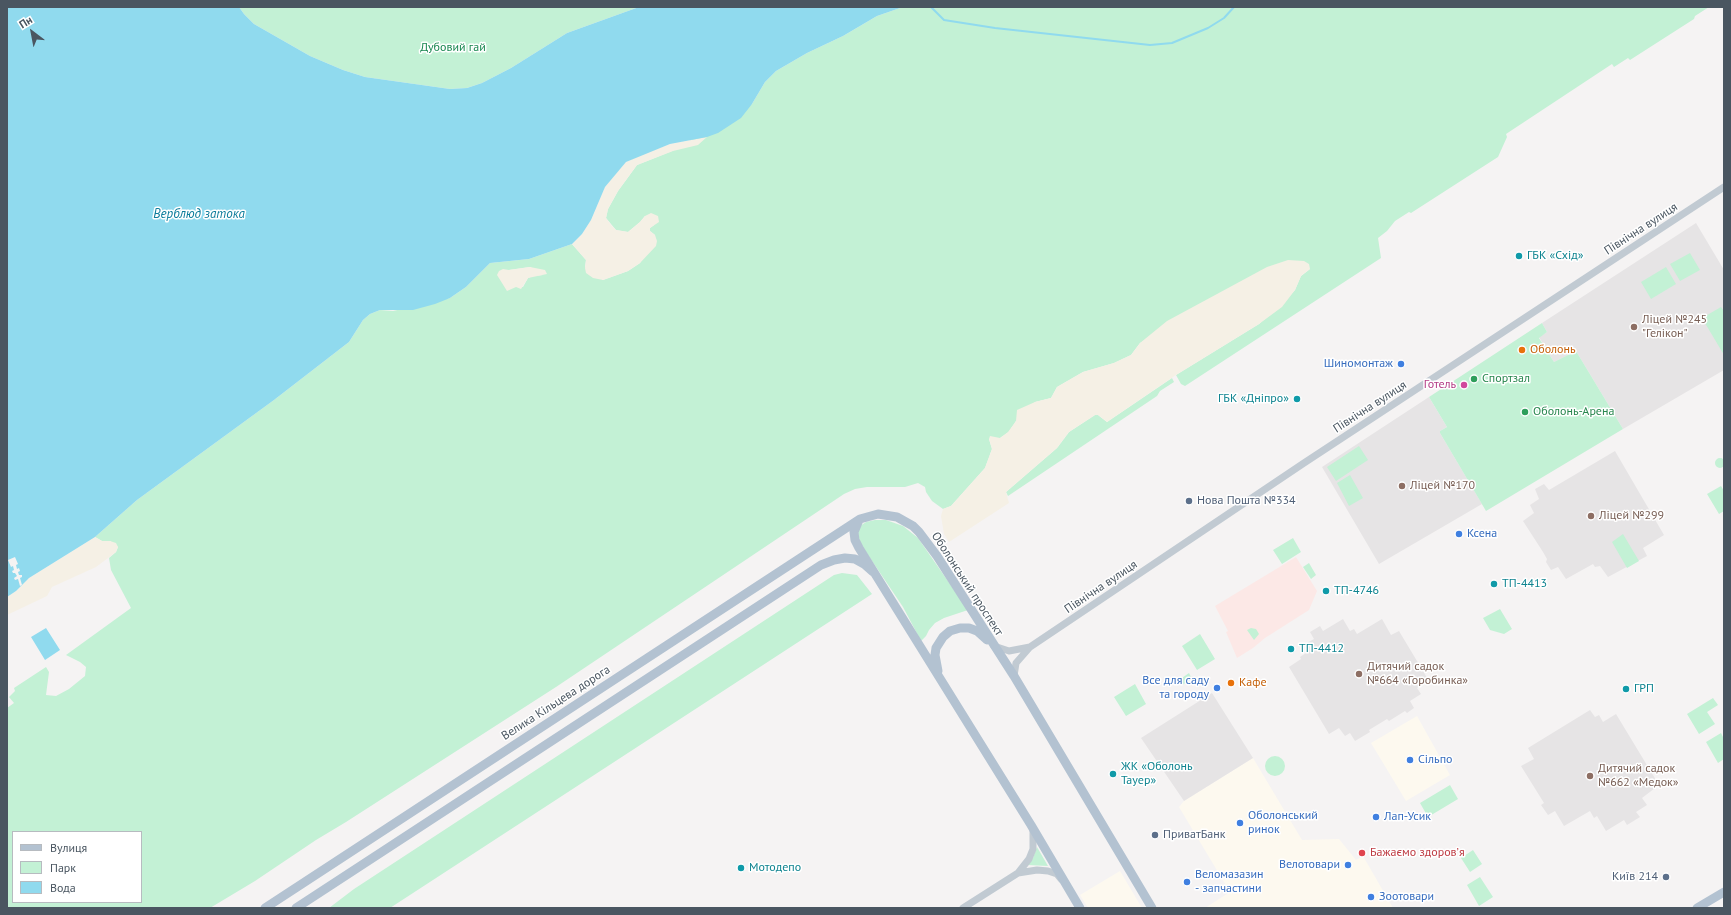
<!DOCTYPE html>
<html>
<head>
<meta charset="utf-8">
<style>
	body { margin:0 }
	#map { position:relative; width:1731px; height:915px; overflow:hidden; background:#f5f3f3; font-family:"PT Sans",sans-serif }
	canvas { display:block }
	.frame { position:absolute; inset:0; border:8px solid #4a5661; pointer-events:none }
	.legend { position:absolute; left:12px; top:831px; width:130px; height:72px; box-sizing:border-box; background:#fff; border:1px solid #b7bbc0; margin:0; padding:5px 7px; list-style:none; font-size:12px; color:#4a5661 }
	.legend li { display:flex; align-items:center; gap:8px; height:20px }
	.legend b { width:20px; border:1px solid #b7bbc0 }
	.north { position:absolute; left:12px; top:12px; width:40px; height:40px; -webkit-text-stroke:3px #fff; paint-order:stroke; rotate:328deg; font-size:11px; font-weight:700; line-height:16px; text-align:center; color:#4a5661 }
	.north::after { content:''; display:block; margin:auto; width:14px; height:18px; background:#4a5661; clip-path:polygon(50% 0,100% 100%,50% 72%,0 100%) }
</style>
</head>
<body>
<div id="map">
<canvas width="1731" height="915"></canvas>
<div class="frame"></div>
<ul class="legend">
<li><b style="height:5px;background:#b3c2d1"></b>Вулиця</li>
<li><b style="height:11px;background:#c3f1d5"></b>Парк</li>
<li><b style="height:11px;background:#90daee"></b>Вода</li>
</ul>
<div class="north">Пн</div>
</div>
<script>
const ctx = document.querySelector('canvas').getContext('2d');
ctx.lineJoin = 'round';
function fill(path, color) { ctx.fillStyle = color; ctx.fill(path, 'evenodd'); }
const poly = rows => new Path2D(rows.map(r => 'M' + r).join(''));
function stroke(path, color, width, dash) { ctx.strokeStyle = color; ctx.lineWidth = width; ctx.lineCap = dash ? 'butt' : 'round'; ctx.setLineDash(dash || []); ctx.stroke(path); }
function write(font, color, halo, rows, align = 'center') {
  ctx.font = font + ' "PT Sans",sans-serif'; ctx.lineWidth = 3; ctx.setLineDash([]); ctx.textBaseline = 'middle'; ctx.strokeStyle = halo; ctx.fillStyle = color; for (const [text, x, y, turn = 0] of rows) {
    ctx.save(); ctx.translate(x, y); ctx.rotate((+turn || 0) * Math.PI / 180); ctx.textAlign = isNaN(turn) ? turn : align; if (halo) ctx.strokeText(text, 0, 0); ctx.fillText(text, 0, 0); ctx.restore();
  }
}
fill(poly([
	[1417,716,1450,775,1406,801,1371,743],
	[1253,758,1302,840,1339,839,1356,860,1363,856,1393,908,1205,908,1230,892,1179,807,1184,801],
	[1120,871,1142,908,1088,908,1080,895]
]), '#fdf9ef');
fill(poly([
	[1696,223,1724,270,1724,370,1623,429,1576,351,1554,362,1539,337,1547,332,1542,323],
	[1429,397,1447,427,1440,431,1440,433,1482,504,1379,564,1322,467],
	[1615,451,1664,535,1643,548,1647,556,1608,577,1600,566,1595,567,1593,564,1566,579,1558,567,1551,570,1546,562,1547,559,1543,552,1523,521,1534,513,1530,505,1539,499,1535,489,1544,484,1549,490],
	[1343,619,1350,631,1354,629,1357,634,1382,619,1391,635,1399,631,1429,681,1417,688,1421,694,1410,701,1414,708,1407,713,1405,711,1389,721,1387,719,1369,730,1370,732,1355,741,1350,733,1345,736,1339,728,1329,734,1289,667,1301,659,1300,657,1309,651,1305,644,1314,639,1310,632,1320,626,1323,631],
	[1212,693,1253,758,1184,801,1141,738],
	[1590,710,1595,717,1599,715,1603,722,1616,714,1659,785,1642,798,1647,805,1636,812,1640,817,1627,825,1624,820,1606,831,1597,816,1594,818,1590,811,1564,826,1555,811,1548,815,1541,805,1544,803,1521,766,1534,759,1528,748]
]), '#e6e4e5');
fill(poly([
	[1296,557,1317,591,1309,610,1265,638,1253,648,1237,658,1226,632,1228,631,1215,606]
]), '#fce8e6');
fill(poly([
	[239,7,639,7,567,33,511,68,482,83,467,88,450,89,365,77,343,70,310,56,254,24,244,14],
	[903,7,1709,7,1695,16,1694,19,1630,60,1628,58,1614,67,1612,64,1506,134,1507,137,1498,157,1411,213,1409,212,1395,221,1387,231,1378,238,1381,258,1185,386,1181,384,1176,375,1259,324,1295,290,1301,276,1310,269,1140,343,1131,355,1114,363,1083,372,1057,387,1051,398,1035,402,1016,421,1009,432,1000,438,989,439,992,449,985,468,951,506,943,509,932,501,926,492,925,487,918,483,905,487,867,487,855,489,844,494,556,687,346,822,316,840,255,881,210,908,7,908,7,708,14,703,9,697,15,691,14,688,46,667,49,672,46,695,56,696,69,689,85,676,86,667,80,662,66,655,131,608,111,570,109,558,116,552,118,547,110,541,102,541,95,537,137,500,274,400,349,342,363,320,370,314,380,310,393,311,450,298,466,287,490,263,529,259,572,244,586,260,585,267,603,280,628,271,640,263,655,235,650,231,650,228,654,225,645,216,640,222,628,232,616,230,606,218,608,209,618,191,637,165,672,151,752,104,765,82,776,71,807,53,843,36,877,16],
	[530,267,543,275,533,276,528,278,523,287,516,287,509,270],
	[13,832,141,832,141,902,13,902],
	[1690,253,1700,270,1680,281,1670,264],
	[1666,267,1676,284,1651,299,1641,282],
	[1721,307,1724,311,1724,355,1702,318],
	[1542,323,1547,332,1539,338,1554,362,1576,351,1623,429,1486,511,1440,433,1440,431,1447,427,1429,397],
	[1172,378,1174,382,1160,391,1157,396,1008,496,1006,492,1057,448,1069,432,1095,415,1098,415,1107,422],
	[1359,446,1368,460,1336,481,1327,467],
	'1715 463a5 5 0 1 1 10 0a5 5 0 1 1-10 0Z',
	[1350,475,1363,498,1349,506,1337,483],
	[1721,486,1724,491,1724,511,1719,514,1707,494],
	[875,520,886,520,903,526,918,538,968,610,944,618,935,623,929,630,926,636,921,641,903,607,860,543,858,533,860,526,866,522],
	[1623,534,1639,561,1627,568,1612,542],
	[1293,538,1301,552,1282,564,1273,550],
	[1309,563,1316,575,1311,579,1303,567],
	[842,573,857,575,872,594,390,908,329,908,354,889,834,575],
	[1500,609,1512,629,1504,634,1490,630,1483,618],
	[1251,628,1256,629,1259,634,1254,640,1247,630],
	[1200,634,1215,659,1197,670,1182,646],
	[1189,673,1192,679,1182,685,1179,680],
	[1135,684,1146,704,1126,716,1114,697],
	[1713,698,1718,705,1707,712,1715,724,1699,734,1687,714],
	[1721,733,1724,739,1724,759,1718,763,1706,742],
	'1265 766a10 10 0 1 1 20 0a10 10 0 1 1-20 0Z',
	[1450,785,1458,799,1428,817,1420,803],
	[1037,847,1048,866,1028,865,1033,858],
	[1473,850,1482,864,1470,872,1461,858],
	[1480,877,1493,897,1479,906,1467,885]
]), '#c3f1d5');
fill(poly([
	[707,137,698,145,673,151,637,165,618,191,608,209,606,218,611,225,616,230,628,232,640,222,645,216,651,213,658,216,659,222,650,228,650,231,655,235,657,241,656,246,640,263,628,271,603,280,593,278,586,273,585,268,586,260,572,244,582,234,591,220,605,187,615,174,626,162,638,156,670,144],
	[1288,260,1304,261,1309,264,1310,269,1301,276,1295,290,1282,307,1259,324,1176,375,1107,422,1098,415,1095,415,1069,432,1057,448,1006,492,1009,503,949,542,944,534,941,516,943,509,951,506,985,468,992,449,989,439,990,436,1000,438,1008,432,1016,421,1017,410,1035,402,1051,398,1057,387,1083,372,1114,363,1131,355,1140,343,1167,321,1267,267],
	[530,267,545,270,547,274,528,278,521,289,516,287,507,291,497,275,499,271,503,269,509,270],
	[95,537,102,541,110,541,116,543,118,547,116,552,96,567,52,587,47,596,7,615,7,597,16,591,29,578]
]), '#f5f0e5');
fill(poly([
	[7,7,239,7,244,14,254,24,310,56,343,70,365,77,450,89,467,88,482,83,511,68,567,33,639,7,903,7,877,16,843,36,807,53,776,71,765,82,752,104,741,118,718,133,707,137,670,144,626,162,605,187,591,220,582,234,572,244,529,259,490,263,466,287,450,298,435,304,413,310,380,310,370,314,363,320,349,342,274,400,137,500,95,537,29,578,16,591,7,597],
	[46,628,60,650,45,660,31,637]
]), '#90daee');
fill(poly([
	[15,557,18,564,16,565,17,569,19,568,20,571,18,572,19,575,22,575,22,577,20,578,22,585,20,586,18,579,15,580,14,578,17,576,15,573,13,573,12,571,14,570,13,566,11,567,8,560]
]), '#f5f3f3');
stroke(poly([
	[931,7,944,20,995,28,1150,45,1172,43,1208,28,1224,18,1234,7]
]), '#90daee', 2);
stroke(poly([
	[994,646,1009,651,1030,647],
	[1014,676,1016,663,1030,647,1304,463,1724,187],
	[1018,873,1037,870,1048,871,1057,874,1061,879],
	[963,908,1018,873,1029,859,1033,849,1033,829]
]), '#c1cad2', 7);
stroke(poly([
	[859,520,854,532,855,540,859,548,1031,825,1080,908],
	[938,671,935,655,936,648,943,637,950,631,960,628,969,628,977,631,987,640],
	[265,908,860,519,878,514,897,517,913,526,919,532,937,556,1014,676,1152,908],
	[296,908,821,565,834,560,845,558,855,559,864,564,873,572],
	[1697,908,1724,892]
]), '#b3c2d1', 9);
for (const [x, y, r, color] of [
	[1519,256,4,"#0f9aa8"],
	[1634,327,4,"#8d6e63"],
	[1522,350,4,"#e8710a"],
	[1401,364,4,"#3f7fe0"],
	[1474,379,4,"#2e9e5b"],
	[1464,385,4,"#d1479c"],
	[1297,399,4,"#0f9aa8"],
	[1525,412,4,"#2e9e5b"],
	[1402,486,4,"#8d6e63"],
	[1189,501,4,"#5c6f8a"],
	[1591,516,4,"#8d6e63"],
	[1459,534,4,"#3f7fe0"],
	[1494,584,4,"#0f9aa8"],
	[1326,591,4,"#0f9aa8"],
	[1291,649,4,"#0f9aa8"],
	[1359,674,4,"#8d6e63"],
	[1231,683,4,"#e8710a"],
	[1217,688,4,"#3f7fe0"],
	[1626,689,4,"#0f9aa8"],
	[1410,760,4,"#3f7fe0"],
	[1113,774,4,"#0f9aa8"],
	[1590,776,4,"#8d6e63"],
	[1376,817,4,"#3f7fe0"],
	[1240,823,4,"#3f7fe0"],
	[1155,835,4,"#5c6f8a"],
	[1362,853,4,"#e0444e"],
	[1348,865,4,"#3f7fe0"],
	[741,868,4,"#0f9aa8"],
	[1666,877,4,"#5c6f8a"],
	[1187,882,4,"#3f7fe0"],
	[1371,897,4,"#3f7fe0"]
]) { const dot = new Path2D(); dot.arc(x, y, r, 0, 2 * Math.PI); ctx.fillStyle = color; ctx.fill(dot); stroke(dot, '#fff', 1.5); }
write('12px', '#17864f', '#fff', [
	["Дубовий гай",453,48]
]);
write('12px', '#4a5661', '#fff', [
	["Північна вулиця",1641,229,-33],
	["Північна вулиця",1370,407,-33],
	["Оболонський проспект",967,584,57],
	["Північна вулиця",1101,587,-34],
	["Велика Кільцева дорога",556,703,-33]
]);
write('12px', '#0d838f', '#fff', [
	["ГБК «Схід»",1527,256],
	["ГБК «Дніпро»",1289,399,"right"],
	["ТП-4413",1502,584],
	["ТП-4746",1334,591],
	["ТП-4412",1299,649],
	["ГРП",1634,689],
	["ЖК «Оболонь",1121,767],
	["Тауер»",1121,781],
	["Мотодепо",749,868]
], 'left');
write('12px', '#785e54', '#fff', [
	["Ліцей №245",1642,320],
	["\"Гелікон\"",1642,334],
	["Ліцей №170",1410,486],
	["Ліцей №299",1599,516],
	["Дитячий садок",1367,667],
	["№664 «Горобинка»",1367,681],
	["Дитячий садок",1598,769],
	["№662 «Медок»",1598,783]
], 'left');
write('12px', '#c56008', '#fff', [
	["Оболонь",1530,350],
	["Кафе",1239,683]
], 'left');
write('12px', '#366cbe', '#fff', [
	["Шиномонтаж",1393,364,"right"],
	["Ксена",1467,534],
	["Все для саду",1209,681,"right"],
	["та городу",1209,695,"right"],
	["Сільпо",1418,760],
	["Оболонський",1248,816],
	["ринок",1248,830],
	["Лап-Усик",1384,817],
	["Велотовари",1340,865,"right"],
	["Веломазазин",1195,875],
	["- запчастини",1195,889],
	["Зоотовари",1379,897]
], 'left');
write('12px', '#27864d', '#fff', [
	["Спортзал",1482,379],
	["Оболонь-Арена",1533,412]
], 'left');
write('12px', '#b23c85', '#fff', [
	["Готель",1456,385]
], 'right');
write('12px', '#4e5e75', '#fff', [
	["Нова Пошта №334",1197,501],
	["ПриватБанк",1163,835],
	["Київ 214",1658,877,"right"]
], 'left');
write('12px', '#be3a42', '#fff', [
	["Бажаємо здоровʼя",1370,853]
], 'left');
write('italic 13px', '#0c7c9b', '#fff', [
	["Верблюд затока",199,214]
]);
</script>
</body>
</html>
